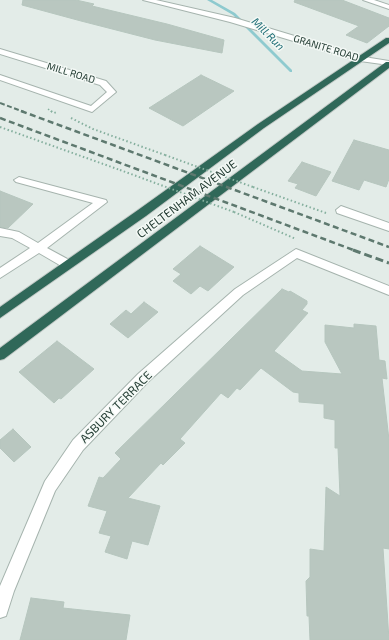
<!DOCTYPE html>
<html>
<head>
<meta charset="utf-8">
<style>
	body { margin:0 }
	canvas { display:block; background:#e3ece8 }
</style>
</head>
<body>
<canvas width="389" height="640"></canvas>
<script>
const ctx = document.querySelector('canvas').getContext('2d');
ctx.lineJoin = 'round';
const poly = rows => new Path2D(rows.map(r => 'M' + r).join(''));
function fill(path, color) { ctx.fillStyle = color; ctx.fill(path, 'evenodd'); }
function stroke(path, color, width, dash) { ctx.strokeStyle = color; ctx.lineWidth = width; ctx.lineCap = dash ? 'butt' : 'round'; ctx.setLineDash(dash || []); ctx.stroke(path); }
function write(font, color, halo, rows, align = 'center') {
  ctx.font = font + ' "Exo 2",sans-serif'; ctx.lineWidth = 3; ctx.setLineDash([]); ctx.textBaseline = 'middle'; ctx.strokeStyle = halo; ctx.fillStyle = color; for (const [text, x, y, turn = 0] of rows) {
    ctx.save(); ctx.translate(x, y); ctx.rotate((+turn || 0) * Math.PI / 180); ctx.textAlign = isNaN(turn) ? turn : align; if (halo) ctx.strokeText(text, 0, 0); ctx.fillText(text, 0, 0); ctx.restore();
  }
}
fill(poly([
	[207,0,212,0,235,13,292,70,292,72,290,72,233,15,207,0]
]), '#8ecacf');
const building = poly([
	[23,0,76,0,94,4,92,6,167,24,224,40,222,53,155,40,81,21,22,5,23,0],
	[295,0,342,0,389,18,389,26,367,43,346,35,359,26,294,2,295,0],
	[201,75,234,91,183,126,149,108,201,75],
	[354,140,389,150,389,179,386,187,364,180,359,190,332,181,354,140],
	[302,162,331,172,316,196,295,188,298,184,288,181,302,162],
	[0,191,33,204,8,228,0,227,0,191],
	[200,246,234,267,208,291,200,286,191,294,173,281,181,274,173,269,200,246],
	[282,289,289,292,290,291,307,301,307,304,302,310,308,313,274,351,302,371,342,374,325,342,325,325,354,328,354,324,376,326,379,360,385,361,387,379,382,378,389,440,389,549,383,548,389,640,310,640,309,616,307,616,306,581,310,577,310,549,324,551,326,487,340,496,338,448,335,448,335,420,324,418,324,404,299,402,299,393,293,392,261,368,240,390,237,388,228,398,221,393,180,439,185,443,163,465,161,463,128,498,160,506,148,545,132,541,127,559,105,552,111,536,99,533,107,511,88,506,99,477,103,478,121,459,115,453,282,289],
	[144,302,158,312,128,338,110,324,126,310,131,314,144,302],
	[57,341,94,369,61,399,59,398,54,403,19,372,57,341],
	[13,429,31,447,14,462,0,448,0,440,13,429],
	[31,598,64,602,63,608,130,615,126,640,20,640,31,598]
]);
fill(building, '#b9c7c0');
stroke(building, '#b6c6be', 1);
const minor = poly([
	[143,0,156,0,235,18,364,57,389,61,389,65,360,61,230,22,143,0],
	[363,0,374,0,389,5,389,9,363,0],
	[0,49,106,81,116,92,92,112,0,80,0,75,91,106,107,92,100,85,0,54,0,49],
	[19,177,106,200,107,202,47,248,71,261,73,264,71,267,63,267,39,253,0,278,0,268,30,248,12,238,0,236,0,228,19,232,38,243,93,203,16,182,14,180,19,177],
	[341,206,389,223,389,231,337,213,336,210,341,206],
	[296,249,389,286,389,295,297,258,243,295,148,382,83,450,55,491,14,591,6,616,0,618,0,586,45,481,73,440,138,374,235,289,296,249]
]);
const highway = poly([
	[386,38,389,38,389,43,264,128,146,216,0,318,0,307,138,210,258,124,386,38],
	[386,62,389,62,389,68,4,359,0,360,0,348,386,62]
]);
stroke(minor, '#a6b4ae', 2);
stroke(highway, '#c2c9c6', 2);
stroke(poly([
	[48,109,52,112]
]), '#85af9e', 1.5, [1.5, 2]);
stroke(poly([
	[51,111,54,113,57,112],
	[71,118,93,129,165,155],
	[0,127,120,170],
	[253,187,326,213],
	[234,212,296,239]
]), '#85af9e', 2, [1.5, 2.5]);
fill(minor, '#fff');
fill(highway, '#306859');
stroke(poly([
	[0,103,24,112]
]), '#5e796f', 2, [5, 2.5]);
stroke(poly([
	[21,111,389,247],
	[0,118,356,251]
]), '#5e796f', 2.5, [6, 3.5]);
stroke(poly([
	[353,250,389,263]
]), '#5e796f', 3, [8, 4]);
stroke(poly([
	[165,155,253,187],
	[120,170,234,212]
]), '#85af9e', 2, [1.5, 2.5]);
write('10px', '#243d34', '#f4f9f6', [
	["GRANITE ROAD",326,48,17],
	["MILL ROAD",71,73,17]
]);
write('italic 11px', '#206f77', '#f4f9f6', [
	["Mill Run",268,34,45]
]);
write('12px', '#243d34', '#f4f9f6', [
	["CHELTENHAM AVENUE",187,199,-37],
	["ASBURY TERRACE",116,407,-45]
]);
</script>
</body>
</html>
